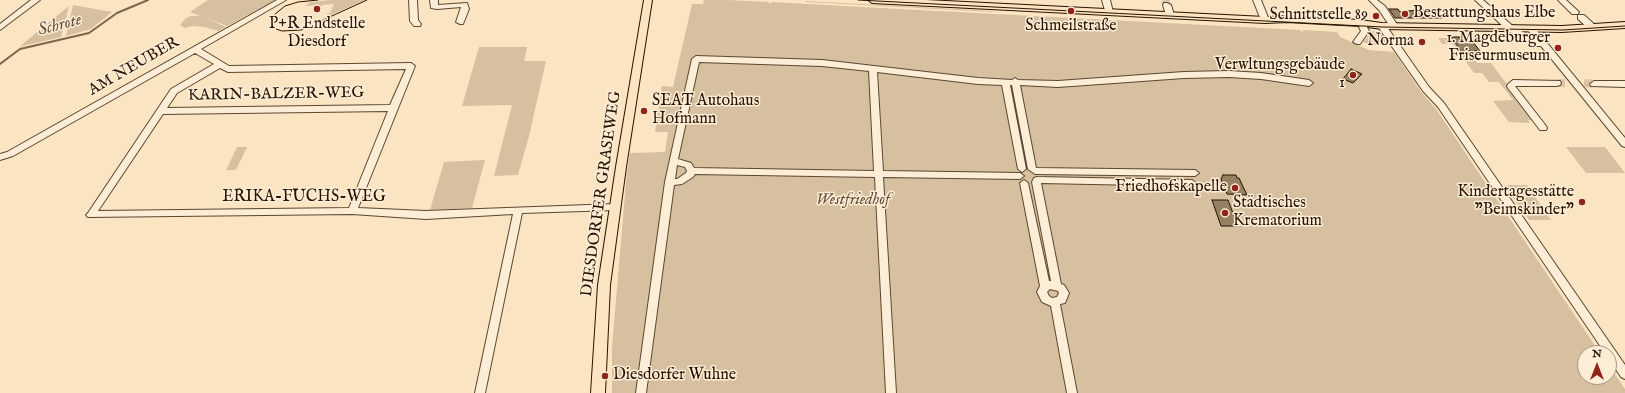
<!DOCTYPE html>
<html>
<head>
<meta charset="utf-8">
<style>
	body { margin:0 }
	#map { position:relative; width:1625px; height:393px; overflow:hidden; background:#fbe4c1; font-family:"IM FELL English",serif }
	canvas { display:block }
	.north { position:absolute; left:1577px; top:345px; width:40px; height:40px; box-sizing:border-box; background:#fcedd7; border:1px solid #a79681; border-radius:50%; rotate:0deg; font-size:11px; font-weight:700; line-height:16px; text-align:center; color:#271300 }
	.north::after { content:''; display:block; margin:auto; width:14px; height:18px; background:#8f2418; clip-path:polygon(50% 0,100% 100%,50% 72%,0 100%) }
</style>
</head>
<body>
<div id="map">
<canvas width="1625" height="393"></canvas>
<div class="north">N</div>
</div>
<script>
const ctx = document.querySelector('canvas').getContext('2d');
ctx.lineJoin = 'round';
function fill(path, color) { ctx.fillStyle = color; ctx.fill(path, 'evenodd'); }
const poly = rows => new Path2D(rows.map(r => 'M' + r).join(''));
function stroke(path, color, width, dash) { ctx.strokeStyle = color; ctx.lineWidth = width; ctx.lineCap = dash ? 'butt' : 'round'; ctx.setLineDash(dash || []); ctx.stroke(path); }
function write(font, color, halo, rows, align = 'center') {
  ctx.font = font + ' "IM FELL English",serif'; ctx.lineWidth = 3; ctx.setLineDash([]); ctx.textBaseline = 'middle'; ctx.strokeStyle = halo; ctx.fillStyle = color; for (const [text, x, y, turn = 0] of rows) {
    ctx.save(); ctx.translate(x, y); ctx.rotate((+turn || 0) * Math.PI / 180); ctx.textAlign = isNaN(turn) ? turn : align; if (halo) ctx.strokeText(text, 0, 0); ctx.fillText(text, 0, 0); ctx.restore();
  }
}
fill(poly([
	[208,0,275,0,227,26,202,16,226,27,218,31,204,27,193,26,185,28,180,25,186,18,191,16,200,16,190,12],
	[331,0,365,0,328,16,326,14,330,13,334,4,322,5,321,7,317,7,318,5,305,6,311,2],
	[695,0,729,0,768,2,770,4,772,2,900,9,1300,30,1303,32,1303,30,1337,32,1340,37,1369,50,1394,52,1422,93,1436,109,1600,353,1585,353,1585,377,1609,377,1609,366,1625,389,1625,393,612,393,612,347,627,171,630,153,665,152,668,132,655,132,662,86,673,87,692,4,703,4,704,0],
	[806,1,993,11,993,12,806,2],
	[73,5,112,12,91,29,66,36],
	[69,6,61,37,19,47],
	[1373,31,1380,31,1389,45,1371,45,1363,42],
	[1445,34,1449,34,1461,51,1468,51,1477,63,1491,63,1534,120,1528,120,1530,123,1509,122,1493,101,1513,100,1499,82,1489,82,1482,73,1474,73,1453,44,1442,44,1438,38,1448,38],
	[479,47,527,47,524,61,546,61,529,136,518,175,494,176,512,105,462,106],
	[237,147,247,147,236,170,226,170],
	[1566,147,1605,147,1625,173,1586,173],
	[485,160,472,208,430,210,444,162],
	[1504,185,1527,185,1551,220,1529,220]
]), '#d7c0a0');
stroke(poly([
	[0,64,20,49,89,33,117,13,148,0]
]), '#7b664c', 2);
const building = poly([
	[1389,9,1398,9,1400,12,1417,10,1436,10,1442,18,1395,18,1389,9],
	[1451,37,1469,37,1480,51,1461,51,1451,37],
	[1351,69,1362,74,1353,83,1343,79,1351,69],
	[1223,175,1236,175,1237,178,1239,178,1247,195,1227,194,1221,179,1223,175],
	[1212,200,1228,200,1238,226,1221,226,1212,200]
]);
fill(building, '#958064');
stroke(building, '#271300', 1);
stroke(poly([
	[1165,0,1167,5],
	[1557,83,1566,83],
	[1584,83,1594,84]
]), '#dbc5a4', 8, [8, 4]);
const minor = poly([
	[31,0,40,0,0,30,0,24,31,0],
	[277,0,286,0,201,49,229,66,411,63,415,66,358,208,426,211,615,204,618,205,620,207,618,209,615,210,522,213,485,393,475,393,513,214,426,219,352,214,88,217,86,215,88,213,171,89,214,64,195,53,13,156,0,160,0,154,7,152,277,0],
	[220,68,228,72,406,69,390,105,167,108,177,93,220,68],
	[388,111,349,208,98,211,163,114,388,111],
	[409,0,417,0,418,20,421,24,420,26,414,26,410,21,409,0],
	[430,0,438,0,438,5,467,3,469,9,463,24,460,24,456,22,461,7,437,9,431,8,430,0],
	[1102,0,1110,0,1113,12,1112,14,1106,14,1102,0],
	[1253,0,1261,0,1269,20,1268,22,1262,22,1261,20,1253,0],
	[1369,0,1377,0,1385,6,1398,26,1397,28,1391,28,1379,10,1369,0],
	[1475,0,1483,0,1514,27,1534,38,1527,29,1528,27,1534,27,1625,138,1625,147,1622,146,1541,46,1537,46,1508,31,1475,0],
	[1558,0,1566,0,1579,12,1578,14,1572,14,1558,0],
	[1164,3,1167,3,1171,5,1174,15,1173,17,1167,17,1166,15,1163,5,1164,3],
	[1578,15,1584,15,1595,25,1595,29,1589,29,1578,19,1578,15],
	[1379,24,1385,24,1429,87,1444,103,1625,365,1625,379,1621,377,1609,359,1609,353,1605,353,1438,107,1423,91,1379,28,1379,24],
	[1360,25,1366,25,1369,31,1360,44,1357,44,1353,42,1361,31,1359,27,1360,25],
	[696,56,822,60,978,78,1012,80,1015,78,1018,80,1058,81,1184,72,1229,71,1261,73,1309,80,1313,83,1309,86,1261,79,1229,77,1184,78,1058,87,1020,85,1036,168,1195,170,1199,173,1195,176,1035,174,1028,169,1012,85,1010,85,1026,169,1022,172,1018,169,1002,85,978,84,877,72,883,171,1020,173,1024,176,1020,179,883,177,896,393,886,393,875,177,695,174,693,177,682,184,674,185,646,393,636,393,665,182,692,59,696,56],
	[699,62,822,66,869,71,874,171,694,168,691,163,678,159,699,62],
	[677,165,685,167,687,171,686,173,677,179,675,179,677,165],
	[1513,80,1560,81,1561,83,1560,85,1557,86,1515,86,1546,126,1547,128,1546,130,1540,130,1508,88,1507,86,1508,84,1513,80],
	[1594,81,1625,81,1625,87,1591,86,1590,84,1594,81],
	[1037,177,1192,180,1196,183,1192,186,1041,183,1061,284,1064,285,1069,293,1065,303,1060,304,1077,393,1067,393,1051,306,1042,302,1037,292,1040,286,1020,183,1024,180,1028,183,1049,281,1051,281,1032,182,1034,178,1037,177],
	[1050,289,1058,291,1059,293,1057,297,1052,298,1049,296,1047,292,1050,289]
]);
const major = poly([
	[644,0,652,0,626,167,610,285,605,393,591,393,598,285,616,167,644,0],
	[868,0,926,0,1265,17,1287,16,1360,20,1382,23,1562,26,1625,22,1625,28,1562,32,1382,29,1360,26,1287,22,1265,23,872,3,868,0]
]);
stroke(minor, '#5c4730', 2);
stroke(major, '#271300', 2);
fill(minor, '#fcedd7');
fill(major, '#fbe4c1');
stroke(poly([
	[318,0,298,2,285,6,274,15,272,21,273,25,276,29,282,31,301,30,367,0],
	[858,0,1382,27,1563,30,1625,26]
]), '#271300', 1);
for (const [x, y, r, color] of [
	[317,9,4,"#8f2418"],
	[1071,11,4,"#8f2418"],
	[1405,14,4,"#8f2418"],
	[1376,16,4,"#8f2418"],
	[1422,42,4,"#8f2418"],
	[1558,48,4,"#8f2418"],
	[1353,75,4,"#8f2418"],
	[644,111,4,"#8f2418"],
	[1235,188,4,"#8f2418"],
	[1582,202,4,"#8f2418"],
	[1225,213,4,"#8f2418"],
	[605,376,4,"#8f2418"]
]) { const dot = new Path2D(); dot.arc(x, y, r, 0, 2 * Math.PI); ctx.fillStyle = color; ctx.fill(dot); stroke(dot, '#fcedd7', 1.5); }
write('16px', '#271300', '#fcedd7', [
	["Bestattungshaus Elbe",1413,14,"left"],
	["Schnittstelle 89",1368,16],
	["P+R Endstelle",317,25,"center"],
	["Diesdorf",317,43,"center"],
	["Schmeilstraße",1071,27,"center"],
	["1. Magdeburger",1550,39],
	["Friseurmuseum",1550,57],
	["Norma",1414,42],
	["Verwltungsgebäude",1345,66],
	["1",1345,84],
	["SEAT Autohaus",652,102,"left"],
	["Hofmann",652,120,"left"],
	["Friedhofskapelle",1227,188],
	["Kindertagesstätte",1574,193],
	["\"Beimskinder\"",1574,211],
	["Städtisches",1233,204,"left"],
	["Krematorium",1233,222,"left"],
	["Diesdorfer Wuhne",613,376,"left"]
], 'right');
write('16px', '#271300', '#fcedd7', [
	["AM NEUBER",134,67,-30],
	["KARIN-BALZER-WEG",276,95,-1],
	["DIESDORFER GRASEWEG",602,194,-82],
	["ERIKA-FUCHS-WEG",304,198]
]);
write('italic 16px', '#655038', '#fcedd7', [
	["Westfriedhof",853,201]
]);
write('italic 17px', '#665139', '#fcedd7', [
	["Schrote",60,26,-15]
]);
</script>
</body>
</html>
